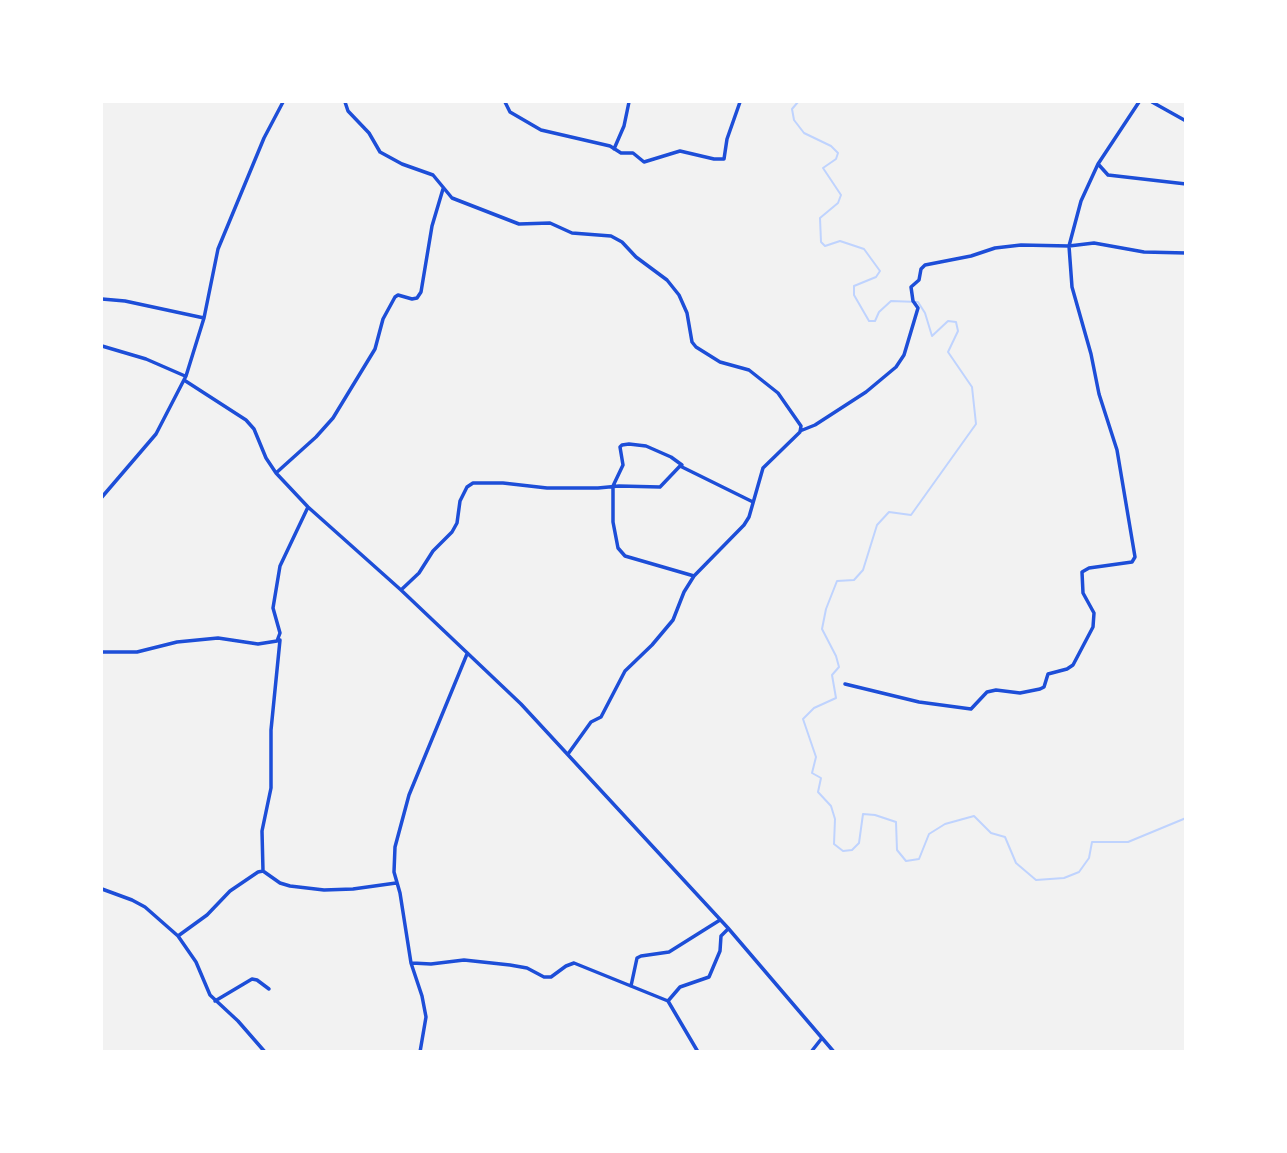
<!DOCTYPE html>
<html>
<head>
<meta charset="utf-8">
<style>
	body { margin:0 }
	#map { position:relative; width:1287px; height:1153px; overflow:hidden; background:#f2f2f2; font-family:Montserrat,sans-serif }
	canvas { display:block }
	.frame { position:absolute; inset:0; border:103px solid #fff; pointer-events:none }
</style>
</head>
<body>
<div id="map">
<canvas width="1287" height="1153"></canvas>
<div class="frame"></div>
</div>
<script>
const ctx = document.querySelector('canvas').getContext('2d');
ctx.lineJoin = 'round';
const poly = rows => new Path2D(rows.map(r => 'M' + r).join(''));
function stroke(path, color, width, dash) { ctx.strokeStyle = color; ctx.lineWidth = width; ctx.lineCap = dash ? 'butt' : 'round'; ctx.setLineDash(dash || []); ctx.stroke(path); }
stroke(poly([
	[798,102,792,109,794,120,804,133,831,146,838,153,836,159,823,168,841,195,838,203,820,218,821,242,825,246,840,241,864,249,880,271,876,277,854,286,854,295,869,321,875,321,879,312,891,301,918,302,925,313,932,336,948,321,956,322,958,331,948,352,972,387,976,424,911,515,889,512,877,525,863,570,854,580,837,581,826,609,822,629,836,656,839,667,832,675,836,698,814,708,803,719,816,757,812,773,821,778,818,792,831,806,835,819,834,844,843,851,852,850,859,843,863,814,875,815,896,822,897,850,906,861,919,859,929,834,945,824,974,816,991,833,1005,837,1016,863,1036,880,1064,878,1079,872,1089,858,1092,842,1128,842,1186,818]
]), '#bfd3fe', 2);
stroke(poly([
	[345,102,348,111,369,133,380,152,402,164,433,175,452,198,519,224,550,223,572,233,611,236,622,242,636,257,667,280,679,295,687,313,692,342,696,347,720,362,749,370,778,393,801,426,800,432,763,468,749,517,744,525,694,576,684,592,673,620,652,645,625,671,601,717,591,722,568,754],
	[505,102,510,112,541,130,610,146,621,153,633,153,644,162,680,151,714,159,724,159,727,139,740,102],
	[1152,102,1186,121],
	[614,149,624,126,629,102],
	[1099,165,1108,175,1186,184],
	[102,299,125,301,204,318],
	[102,346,146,359,185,376],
	[184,380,246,420,254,429,266,458,276,473,308,507,401,590,521,704,728,928,834,1052],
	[800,431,815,425,866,392,896,367,904,355,918,308,913,301,911,287,919,280,921,269,925,265,971,256,995,248,1021,245,1069,246,1094,243,1144,252,1186,253],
	[682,465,671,457,646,446,629,444,622,445,620,447,623,465,613,486,613,522,618,548,625,556,694,576],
	[276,473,316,437,333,418,375,349,383,319,395,297,398,295,412,299,417,298,421,292,432,226,443,189],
	[102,497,156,434,186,376,204,318,218,249,264,138,283,102],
	[401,590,419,573,433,551,452,532,457,523,460,501,467,487,473,483,503,483,547,488,598,488,619,486,660,487,680,466,753,502],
	[102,652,137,652,177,642,218,638,258,644,277,641,280,633,273,608,280,566,308,507],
	[845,684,919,702,971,709,987,692,996,690,1020,693,1040,689,1044,687,1048,674,1067,669,1073,665,1093,627,1094,613,1083,593,1082,572,1089,568,1132,562,1135,557,1117,450,1099,394,1091,354,1072,287,1069,246,1081,201,1098,164,1139,102],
	[263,871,262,831,271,788,271,730,280,640],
	[102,889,132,900,145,907,178,936,196,962,210,995,238,1021,265,1052],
	[178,936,207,915,230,891,258,872,263,871,280,883,290,886,324,890,353,889,396,883],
	[412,963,431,964,464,960,510,965,527,968,544,977,551,977,566,966,574,963,668,1001],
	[631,986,637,958,641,956,669,952,720,920],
	[215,1001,252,979,257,980,269,989],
	[420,1052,426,1017,422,996,411,963,400,893,394,872,395,847,409,795,467,654],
	[698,1052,668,1001,680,987,709,977,720,951,721,936,728,929],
	[811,1052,822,1038]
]), '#1d4ed8', 3.5);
</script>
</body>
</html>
